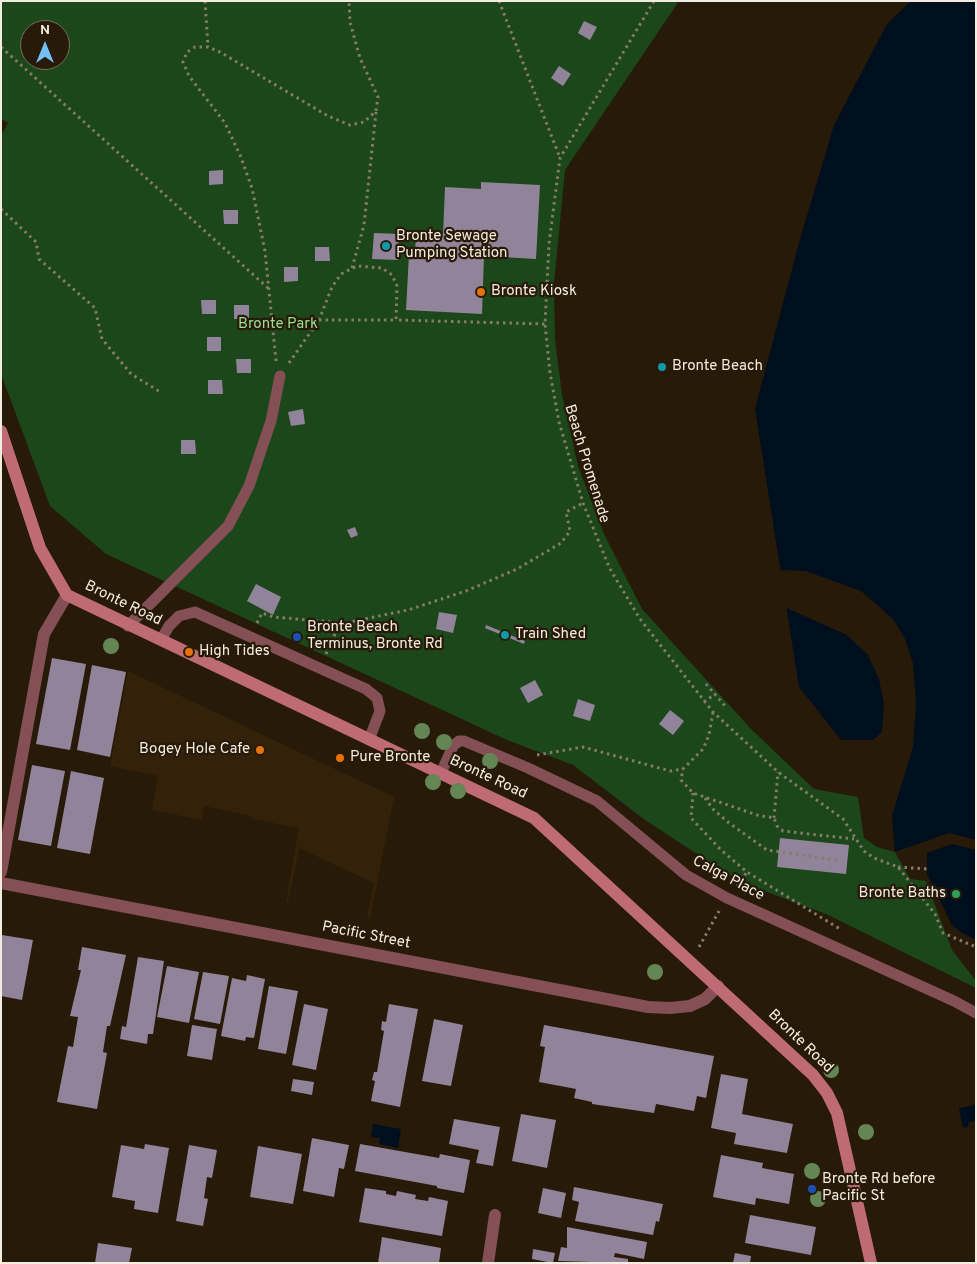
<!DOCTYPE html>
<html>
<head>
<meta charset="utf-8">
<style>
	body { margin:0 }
	#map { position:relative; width:977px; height:1264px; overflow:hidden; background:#271a08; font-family:Overpass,sans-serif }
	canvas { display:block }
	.frame { position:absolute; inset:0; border:2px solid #f5ece0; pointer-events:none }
	.north { position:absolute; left:20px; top:20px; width:50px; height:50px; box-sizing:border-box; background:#271a08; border:1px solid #796e5e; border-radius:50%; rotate:0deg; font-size:14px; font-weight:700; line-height:20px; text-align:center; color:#f5ece0 }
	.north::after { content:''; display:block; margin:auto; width:18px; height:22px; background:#75c0f6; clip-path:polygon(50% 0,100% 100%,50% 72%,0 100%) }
</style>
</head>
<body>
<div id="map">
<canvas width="977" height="1264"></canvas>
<div class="frame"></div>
<div class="north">N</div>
</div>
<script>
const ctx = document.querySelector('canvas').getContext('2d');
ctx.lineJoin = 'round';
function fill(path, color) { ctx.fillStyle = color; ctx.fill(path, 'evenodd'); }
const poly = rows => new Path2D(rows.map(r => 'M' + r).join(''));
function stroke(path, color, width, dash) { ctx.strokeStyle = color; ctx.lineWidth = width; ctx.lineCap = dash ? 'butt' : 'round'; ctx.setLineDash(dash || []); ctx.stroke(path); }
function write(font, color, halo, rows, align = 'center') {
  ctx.font = font + ' Overpass,sans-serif'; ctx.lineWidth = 4.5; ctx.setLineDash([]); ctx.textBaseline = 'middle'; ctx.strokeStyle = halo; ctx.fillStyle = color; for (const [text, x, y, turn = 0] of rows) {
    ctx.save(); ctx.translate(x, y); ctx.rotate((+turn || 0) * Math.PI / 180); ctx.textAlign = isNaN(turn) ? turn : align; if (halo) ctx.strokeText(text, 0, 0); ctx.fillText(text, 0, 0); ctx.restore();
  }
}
fill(poly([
	[128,671,394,797,370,919,367,918,374,883,299,848,288,902,286,902,299,828,252,819,252,816,204,806,201,820,152,810,158,776,110,766]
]), '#332209');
fill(poly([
	[1,1,679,1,565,170,554,284,555,339,562,395,578,466,604,534,642,609,751,729,814,789,858,797,864,838,877,847,895,852,910,879,926,881,952,950,976,981,976,988,826,914,740,882,645,820,573,765,507,740,106,554,50,506,1,374,1,136,8,123,1,119],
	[30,30,60,30,60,60,30,60]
]), '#1b471a');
fill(poly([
	[911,1,976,1,976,840,949,833,895,852,841,740,799,687,755,409,800,239,834,125,887,24],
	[952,844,976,850,976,940,960,932,952,925,927,874,927,853],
	[976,1105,976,1121,969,1122,968,1127,963,1128,959,1108],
	[373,1124,401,1129,398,1148,379,1144,380,1138,371,1137]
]), '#000f1d');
fill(poly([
	[781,570,806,571,861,591,893,619,905,639,913,663,916,704,913,747,892,816,895,852,892,851,839,741,809,704,813,705,841,740,873,740,882,732,884,705,879,679,868,655,847,635,784,607,779,573]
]), '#271a08');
fill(poly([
	[584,21,597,27,590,40,578,33],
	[559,66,571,74,563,86,551,78],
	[223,170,223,184,209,185,209,171],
	[481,182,540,185,536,259,484,256,482,314,406,310,409,254,415,254,416,233,443,234,445,187,481,189],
	[223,210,238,210,238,224,224,224],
	[374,233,399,234,398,260,372,259],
	[315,247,329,247,330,261,315,261],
	[284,267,298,267,298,281,284,282],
	[201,300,216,300,216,314,202,314],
	[234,305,249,305,249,319,234,319],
	[207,337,221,337,221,351,207,351],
	[236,359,251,359,251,373,237,373],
	[208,380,222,380,223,394,208,394],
	[303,409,305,424,291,426,288,412],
	[181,440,195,440,196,454,181,454],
	[355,527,358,535,351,538,347,530],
	[256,584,281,597,273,615,247,601],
	[439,612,457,615,453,633,436,629],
	[486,625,525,641,524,644,485,628],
	[52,658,86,664,70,750,36,744],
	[92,665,126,672,110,757,77,750],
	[535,680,543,695,528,703,520,688],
	[578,699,595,705,590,721,573,716],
	[670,710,684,721,673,735,659,724],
	[32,765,65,771,51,846,18,840],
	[71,771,104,778,90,854,57,848],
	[780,838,849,845,846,874,777,867],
	[2,935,33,940,22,1000,1,996],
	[82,947,126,955,110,1026,107,1026,103,1052,107,1053,97,1109,57,1102,68,1046,73,1047,78,1017,70,1016,81,970,78,970],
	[138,957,164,961,153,1034,148,1034,147,1044,120,1039,122,1026,126,1027],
	[167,966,199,972,189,1023,157,1017],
	[203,972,229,976,220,1024,194,1019],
	[247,975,265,979,254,1038,246,1037,245,1041,221,1036,232,978,246,981],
	[269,986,298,991,286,1054,258,1049],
	[304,1004,328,1009,316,1070,292,1065],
	[389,1004,418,1009,400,1107,371,1101,375,1081,372,1080,374,1072,377,1072,384,1031,381,1030,382,1021,386,1022],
	[434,1019,463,1025,451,1086,422,1081],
	[192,1025,217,1029,212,1060,187,1056],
	[544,1025,714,1056,706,1098,697,1096,694,1111,656,1104,654,1113,592,1104,592,1102,574,1098,576,1089,539,1082,545,1047,540,1046],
	[721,1074,748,1079,742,1114,793,1124,787,1153,734,1144,736,1133,711,1128],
	[293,1079,314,1082,312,1095,291,1091],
	[521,1114,556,1120,547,1168,512,1161],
	[454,1119,500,1127,493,1166,476,1163,479,1150,449,1144],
	[312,1138,349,1145,344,1169,339,1168,334,1197,303,1191],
	[145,1144,169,1148,158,1213,134,1209,135,1201,112,1197,121,1145,144,1149],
	[360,1144,439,1158,440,1154,470,1160,464,1193,437,1188,437,1186,355,1171],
	[189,1145,217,1150,212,1178,207,1177,204,1198,208,1199,203,1226,176,1221],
	[258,1146,302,1154,293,1204,250,1197],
	[721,1155,763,1163,762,1168,794,1174,789,1204,756,1198,755,1205,713,1197],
	[574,1187,663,1204,659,1222,656,1221,653,1235,575,1221,579,1202,572,1200],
	[365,1188,386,1191,386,1194,396,1196,397,1191,416,1195,415,1199,428,1201,429,1197,448,1201,442,1236,359,1222],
	[543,1188,566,1193,561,1218,538,1213],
	[750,1215,816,1227,811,1255,745,1243],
	[567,1227,647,1242,644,1259,615,1253,614,1257,628,1259,628,1263,558,1261,561,1247,567,1248],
	[382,1237,441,1248,439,1263,378,1263],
	[98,1243,132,1248,129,1263,95,1263],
	[533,1249,555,1253,553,1263,532,1259],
	[735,1253,751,1256,750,1263,733,1263]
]), '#91839a');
stroke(poly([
	[205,1,208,47],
	[499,1,560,158],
	[654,1,560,158,549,244,545,324,550,373,559,422,583,503,610,569,640,619,713,712,778,772,843,819,864,851,874,858,898,867,935,914,943,933,976,947],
	[1,47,268,288],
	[1,209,36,242,39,259,95,308,102,339,131,374,162,393],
	[352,268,364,225,376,112],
	[319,320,396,320],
	[276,361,265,251,252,188,240,155,225,123,189,76,183,62,187,52,195,47,208,47,220,52,328,116,350,125,364,122,376,111,378,97,360,58,350,22,349,1],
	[289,363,319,320,332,287,341,274,357,266,382,268,392,275,397,286,396,320,545,324],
	[257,623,262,613,273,617,344,623],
	[326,654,338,627,345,623,408,610,466,591,517,569,561,543,570,531,566,512,583,503],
	[706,684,726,707],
	[704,702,715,694],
	[713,712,709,735,703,749,683,769,681,780,693,793,757,815,774,818,777,826,783,831,854,839],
	[537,755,583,747,670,771,683,769],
	[693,793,691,818,721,850,747,872,840,929],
	[705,798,713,809,729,823,767,850,837,860],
	[774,818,778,772],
	[898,867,927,869],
	[737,886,747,872],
	[699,947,719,911]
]), '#867b6c', 3, [2.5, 4]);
stroke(poly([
	[128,626,228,526,249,486,271,421,280,376],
	[161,640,169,626,179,616,195,612,366,689,377,698,380,711,369,740],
	[441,773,453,746,459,741,464,741,528,768,597,801,686,875,727,898,954,1001,976,1013]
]), '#845056', 11);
stroke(poly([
	[1,872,44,634,67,595],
	[1,883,648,1007,670,1008,690,1006,705,999,718,986],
	[488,1263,495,1215]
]), '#845056', 12);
stroke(poly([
	[1,431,40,548,67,595,534,818,813,1075,827,1093,837,1113,871,1263]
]), '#bf6b76', 12);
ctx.fillStyle = '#648654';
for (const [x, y] of [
	[111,646],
	[422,731],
	[444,742],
	[490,761],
	[433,782],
	[458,791],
	[655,972],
	[831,1070],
	[866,1132],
	[812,1171],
	[818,1199]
]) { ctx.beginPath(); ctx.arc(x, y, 8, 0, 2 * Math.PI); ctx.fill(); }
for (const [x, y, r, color] of [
	[386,246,5,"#0f9aa8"],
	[481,292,5,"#e8710a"],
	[662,367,5,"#0f9aa8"],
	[505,635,5,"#0f9aa8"],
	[297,637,5,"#1a4fb4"],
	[189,652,5,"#e8710a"],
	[260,750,5,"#e8710a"],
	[340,758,5,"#e8710a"],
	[956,894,5,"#2e9e5b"],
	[812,1189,5,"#1a4fb4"]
]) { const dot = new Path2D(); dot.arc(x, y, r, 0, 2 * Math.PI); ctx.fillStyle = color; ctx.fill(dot); stroke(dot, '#271a08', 2); }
write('15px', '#f5ece0', '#271a08', [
	["Bronte Sewage",396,237],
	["Pumping Station",396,254],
	["Bronte Kiosk",491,292],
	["Bronte Beach",672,367],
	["Bronte Beach",307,628],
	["Terminus, Bronte Rd",307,645],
	["Train Shed",515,635],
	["High Tides",199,652],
	["Bogey Hole Cafe",250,750,"right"],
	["Pure Bronte",350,758],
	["Bronte Baths",946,894,"right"],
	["Bronte Rd before",822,1180],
	["Pacific St",822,1197]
], 'left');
write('15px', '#96df93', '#271a08', [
	["Bronte Park",278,325]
]);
write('15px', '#f5ece0', '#271a08', [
	["Beach Promenade",586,464,73],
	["Bronte Road",123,604,26],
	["Bronte Road",488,778,25],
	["Calga Place",728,879,28],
	["Pacific Street",366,936,11],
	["Bronte Road",800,1042,44]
]);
</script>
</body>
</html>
